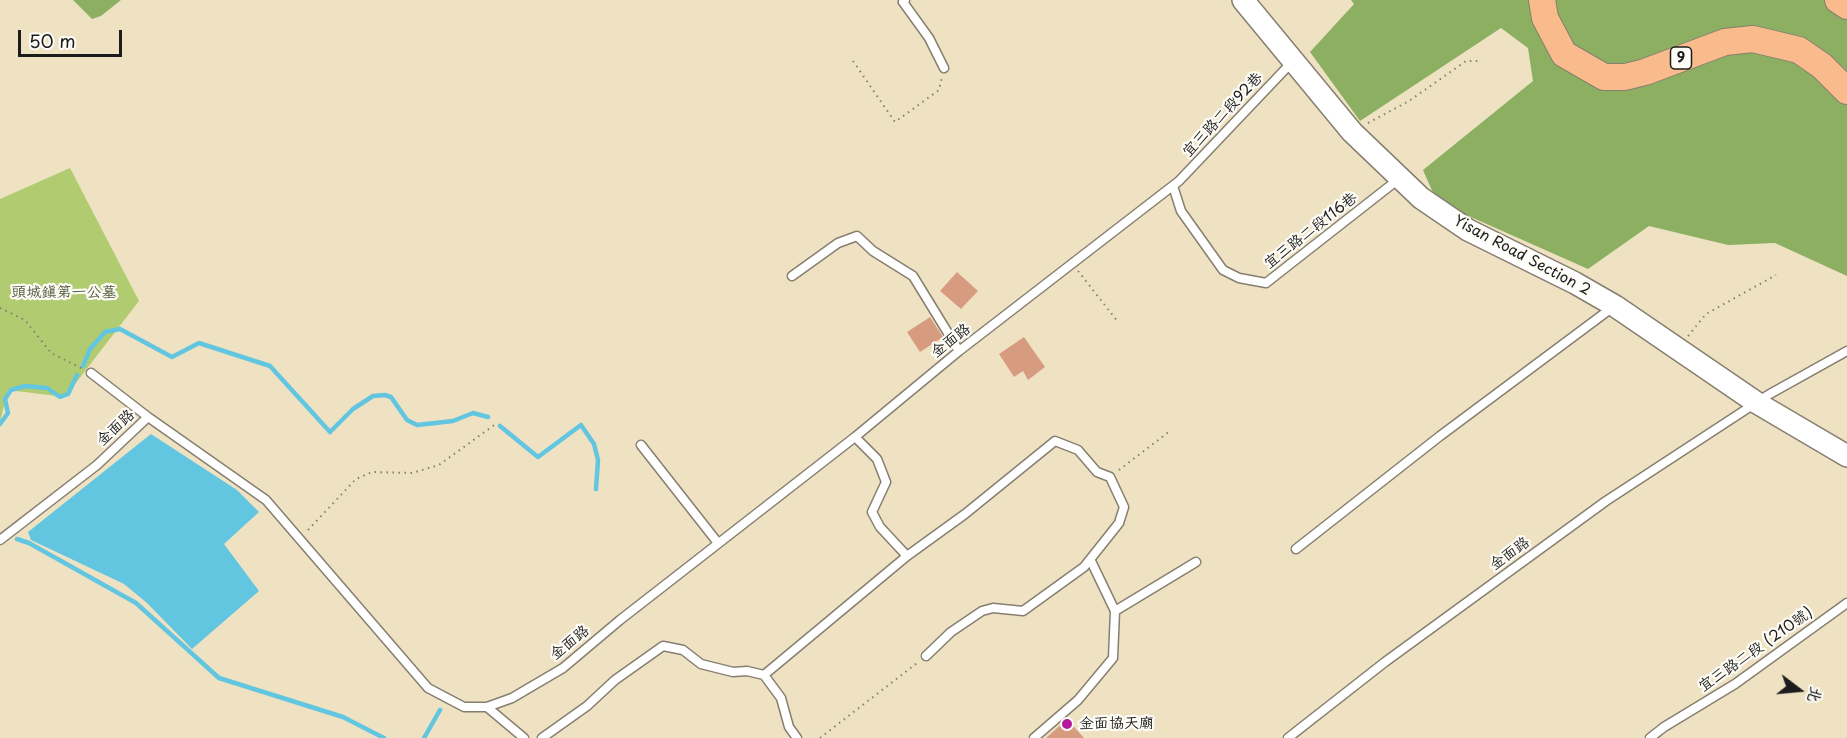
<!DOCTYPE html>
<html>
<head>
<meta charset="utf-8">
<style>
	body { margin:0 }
	#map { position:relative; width:1847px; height:738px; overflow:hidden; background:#efe2c3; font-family:"Playpen Sans","LXGW WenKai TC",sans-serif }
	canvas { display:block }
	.north { position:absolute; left:1769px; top:660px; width:60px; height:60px; -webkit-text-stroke:4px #fdfcf7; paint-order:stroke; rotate:106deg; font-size:16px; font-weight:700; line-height:24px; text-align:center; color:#1c1c1c }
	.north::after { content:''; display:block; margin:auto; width:21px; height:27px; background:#1c1c1c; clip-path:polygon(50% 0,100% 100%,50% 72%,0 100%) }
	.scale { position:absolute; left:18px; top:30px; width:104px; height:27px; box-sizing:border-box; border:3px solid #1c1c1c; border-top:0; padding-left:8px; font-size:18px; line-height:21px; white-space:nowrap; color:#1c1c1c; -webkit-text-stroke:4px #fdfcf7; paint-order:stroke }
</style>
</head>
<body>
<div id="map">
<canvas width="1847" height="738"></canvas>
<div class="north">北</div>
<div class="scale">50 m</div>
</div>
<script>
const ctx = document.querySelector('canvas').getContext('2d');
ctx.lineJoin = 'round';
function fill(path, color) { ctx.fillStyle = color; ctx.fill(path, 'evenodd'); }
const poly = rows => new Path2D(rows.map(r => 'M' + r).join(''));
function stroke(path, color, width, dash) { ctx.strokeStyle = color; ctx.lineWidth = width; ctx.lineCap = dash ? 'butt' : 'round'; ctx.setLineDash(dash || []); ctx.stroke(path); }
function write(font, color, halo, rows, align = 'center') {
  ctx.font = font + ' "Playpen Sans","LXGW WenKai TC",sans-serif'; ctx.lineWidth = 4.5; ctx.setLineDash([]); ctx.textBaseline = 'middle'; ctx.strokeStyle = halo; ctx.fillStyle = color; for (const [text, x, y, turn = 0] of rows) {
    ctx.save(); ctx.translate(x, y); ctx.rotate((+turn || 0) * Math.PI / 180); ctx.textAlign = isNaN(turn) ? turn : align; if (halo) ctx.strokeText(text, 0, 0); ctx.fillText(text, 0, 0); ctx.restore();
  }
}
fill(poly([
	[70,168,139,301,65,397,8,390,0,422,0,199]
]), '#b0cb70');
fill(poly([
	[73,0,121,0,101,16,92,19],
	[1351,0,1847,0,1847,276,1775,243,1728,245,1649,226,1588,269,1437,202,1423,170,1533,81,1528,48,1501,28,1360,121,1310,52,1354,4]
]), '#8caf62');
fill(poly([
	[151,434,237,490,259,512,224,544,259,591,192,649,147,603,124,584,31,540,28,532]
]), '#63c6e1');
stroke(poly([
	[83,366,90,349,105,332,120,329,172,357,199,343,270,366,330,432,353,409,373,396,385,395,391,397,407,420,417,425,453,421,473,413,488,417],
	[0,424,8,413,5,399,11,390,25,386,47,388,60,397,68,394,77,375],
	[500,426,538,457,581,425,594,444,598,460,596,489],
	[17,539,29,543,136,603,219,678,343,717,384,738],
	[424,738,440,710]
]), '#63c6e1', 4.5);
fill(poly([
	[957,272,978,291,961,309,940,291],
	[930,317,943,337,920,352,907,332],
	[1024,337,1045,367,1028,380,1023,371,1014,377,999,354],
	[1067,719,1084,738,1046,738]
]), '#d79c80');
const service = poly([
	[905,0,903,2,929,38,944,68],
	[1173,186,1181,211,1223,270,1239,278,1266,283,1400,178],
	[792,276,838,243,857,236,873,251,913,276,959,351],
	[91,373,148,417],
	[855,437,877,459,886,482,872,512,880,527,907,556],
	[641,445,718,543],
	[0,540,97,465,148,417,266,500,428,688,464,707,487,707,512,698,563,668,620,620,855,437,959,351,1179,181,1293,61],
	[1296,549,1440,436,1613,307],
	[1115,611,1196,562],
	[764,675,907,556,965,514,1055,441,1078,450,1097,472,1110,477,1124,507,1119,523,1084,567,1023,611,993,608,982,611,951,632,926,656],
	[487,707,524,738],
	[542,738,587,706,615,680,663,646,683,650,701,664,733,672,747,671,764,675,781,698,789,727,797,738],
	[1034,738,1078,700,1113,658,1115,611,1091,561],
	[1288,738,1385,662,1606,501,1768,395,1847,351],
	[1650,738,1664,727,1735,684,1847,603]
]);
const tertiary = poly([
	[1243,0,1352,132,1421,198,1468,230,1575,283,1615,306,1757,403,1847,456]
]);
const primary = poly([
	[1542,0,1545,18,1564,54,1604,77,1625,77,1645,72,1725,42,1753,39,1799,50,1822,66,1847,91],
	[1838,0,1847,6]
]);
stroke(service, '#867f70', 11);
stroke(tertiary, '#867f70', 24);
stroke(primary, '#867f70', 28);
stroke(poly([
	[853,61,895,122,939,90,942,77],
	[1368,123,1409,101,1466,61,1480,61],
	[1078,271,1118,322],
	[0,308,25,320,51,353,83,369],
	[1688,336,1706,314,1776,275],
	[1119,470,1170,431],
	[308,530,356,479,372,472,412,473,439,465,497,423],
	[820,738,917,663]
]), '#867f70', 2, [1.5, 4.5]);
stroke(service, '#fff', 8);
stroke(tertiary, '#fff', 21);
stroke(primary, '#fabb8c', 26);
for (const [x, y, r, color] of [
	[1067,724,6,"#b5179e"]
]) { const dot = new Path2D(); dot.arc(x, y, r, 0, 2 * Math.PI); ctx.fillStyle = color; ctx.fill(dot); stroke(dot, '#fdfcf7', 2); }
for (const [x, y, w] of [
	[1681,58,21]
]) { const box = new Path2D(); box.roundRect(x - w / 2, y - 11, w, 22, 4.5); ctx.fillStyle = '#fdfcf7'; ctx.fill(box); stroke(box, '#1c1c1c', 1.5); }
write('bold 14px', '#1c1c1c', null, [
	["9",1681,58]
]);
write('15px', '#1c1c1c', '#fdfcf7', [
	["宜三路二段92巷",1223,115,-47],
	["宜三路二段116巷",1311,231,-38],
	["Yisan Road Section 2",1522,256,28],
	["金面路",951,341,-38],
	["金面路",116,428,-43],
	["金面路",1510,554,-36],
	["金面路",570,643,-39],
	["宜三路二段 (210號)",1756,650,-35]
]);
write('15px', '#505939', '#fdfcf7', [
	["頭城鎮第一公墓",64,293]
]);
write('15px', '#1c1c1c', '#fdfcf7', [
	["金面協天廟",1079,724]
], 'left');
</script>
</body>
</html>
